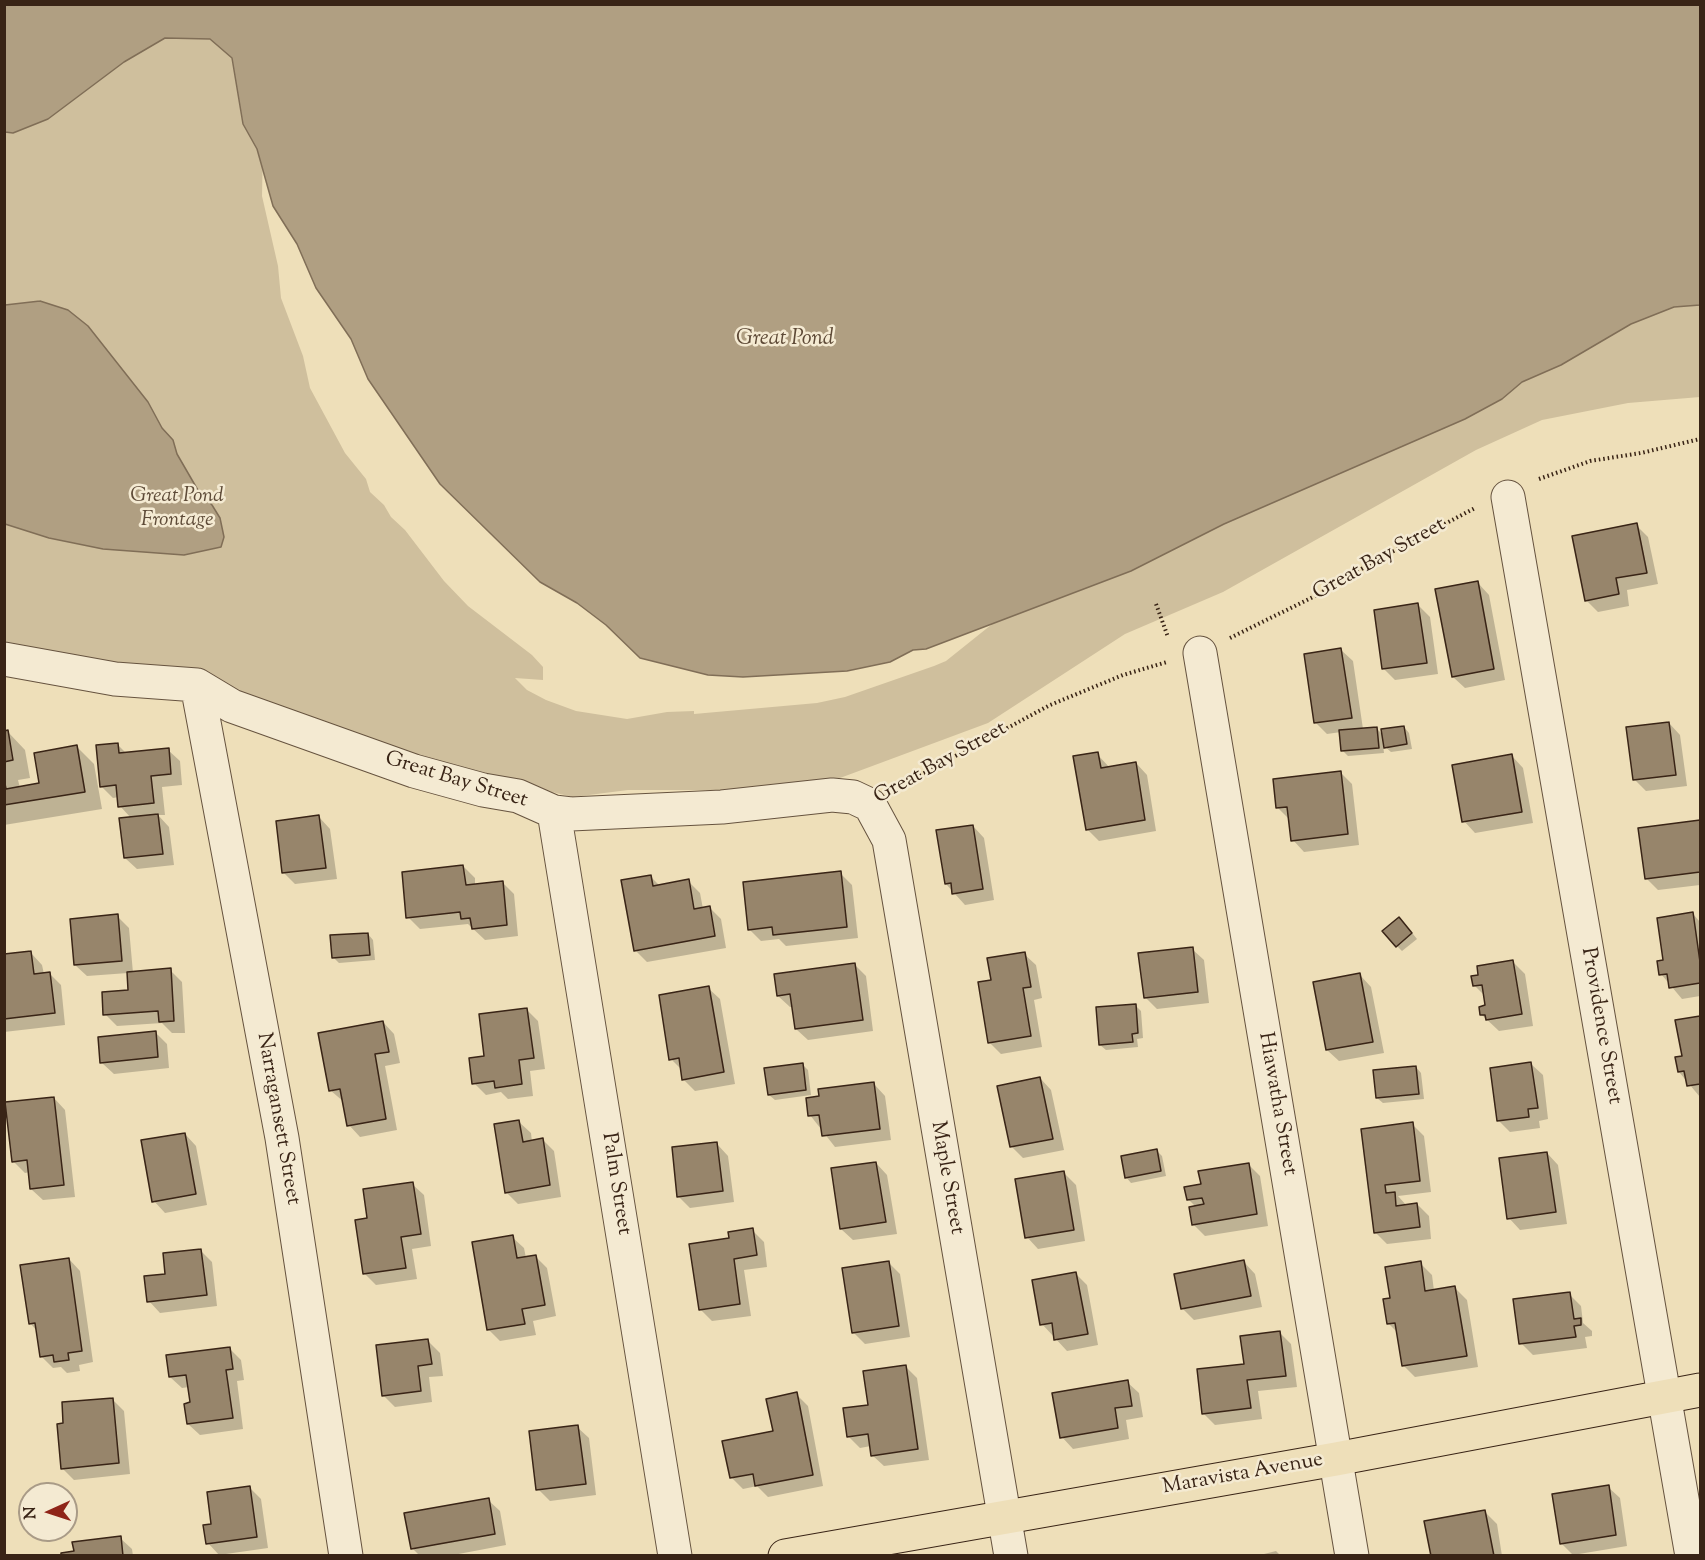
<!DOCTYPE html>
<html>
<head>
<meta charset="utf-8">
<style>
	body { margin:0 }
	#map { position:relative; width:1705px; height:1560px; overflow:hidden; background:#eedfb9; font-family:"Sorts Mill Goudy",serif }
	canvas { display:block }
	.frame { position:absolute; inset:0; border:6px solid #392416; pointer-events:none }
	.north { position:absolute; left:18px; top:1482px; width:60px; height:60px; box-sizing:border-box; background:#f4ead2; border:2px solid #a99b87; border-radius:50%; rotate:267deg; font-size:16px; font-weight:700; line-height:24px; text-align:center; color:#392416 }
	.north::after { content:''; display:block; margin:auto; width:21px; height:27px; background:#8f2418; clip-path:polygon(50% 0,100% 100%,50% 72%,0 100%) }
</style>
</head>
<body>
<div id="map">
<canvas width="1705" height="1560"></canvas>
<div class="frame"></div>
<div class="north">N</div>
</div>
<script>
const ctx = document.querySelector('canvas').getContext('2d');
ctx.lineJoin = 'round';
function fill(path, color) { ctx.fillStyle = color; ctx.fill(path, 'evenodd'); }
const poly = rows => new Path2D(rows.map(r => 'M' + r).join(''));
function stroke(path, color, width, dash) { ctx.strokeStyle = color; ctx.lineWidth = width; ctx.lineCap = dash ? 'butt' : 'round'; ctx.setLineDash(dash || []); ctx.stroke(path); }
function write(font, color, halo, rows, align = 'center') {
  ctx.font = font + ' "Sorts Mill Goudy",serif'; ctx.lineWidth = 5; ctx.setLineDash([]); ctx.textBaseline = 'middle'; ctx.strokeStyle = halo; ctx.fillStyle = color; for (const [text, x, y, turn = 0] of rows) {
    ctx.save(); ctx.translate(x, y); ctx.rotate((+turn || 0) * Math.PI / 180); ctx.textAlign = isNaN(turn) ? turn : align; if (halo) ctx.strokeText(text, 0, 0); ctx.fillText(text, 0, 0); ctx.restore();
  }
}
fill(poly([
	[251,5,263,144,262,196,278,266,281,298,303,356,310,388,345,453,366,479,370,492,384,505,391,517,405,530,444,581,468,606,532,655,543,667,543,680,515,678,527,690,546,700,576,711,627,719,667,712,694,711,694,714,817,703,845,697,934,666,946,661,1076,557,1700,286,1700,397,1628,403,1542,420,1476,450,1223,592,1125,634,988,723,840,778,768,790,628,790,573,797,391,754,66,656,5,642,5,120,130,43]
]), '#cfbf9d');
const water = poly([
	[5,4,1700,5,1700,305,1674,307,1631,324,1561,365,1522,382,1502,399,1465,419,1224,524,1131,571,926,649,913,650,890,662,847,671,743,677,708,675,640,658,606,625,577,603,540,582,440,484,368,379,351,339,316,288,297,244,273,206,257,149,243,124,232,58,210,39,165,38,124,62,48,119,13,133,5,132,5,4],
	[40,301,68,310,88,326,148,402,162,428,173,440,177,454,199,492,212,505,220,518,224,537,221,547,184,555,103,549,49,538,5,524,5,305,40,301]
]);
fill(water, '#b09f82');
stroke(water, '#806e57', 1.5);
fill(poly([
	[1636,525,1648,537,1658,584,1627,590,1629,606,1598,612,1586,600],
	[1478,583,1489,595,1505,680,1465,688,1453,677],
	[1418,605,1430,617,1438,674,1395,680,1384,669],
	[1341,650,1353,661,1363,729,1376,728,1384,736,1404,727,1409,733,1412,749,1391,752,1383,745,1384,753,1348,756,1343,751,1341,732,1327,734,1316,723],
	[1669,723,1680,735,1687,786,1646,791,1634,779],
	[8,732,25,750,30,778,18,780,20,788,41,784,77,747,94,764,102,809,4,825,4,733],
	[117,744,127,754,168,750,180,761,182,785,162,787,165,815,158,815,169,827,174,865,137,869,125,858,131,818,120,806,119,797,113,798,101,786],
	[1097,754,1110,768,1136,763,1147,775,1156,831,1099,841,1087,829],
	[1512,756,1523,768,1533,823,1475,833,1464,821],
	[1341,773,1352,784,1359,845,1304,852,1293,840,1289,819,1277,807],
	[319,817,330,829,337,879,295,884,284,873],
	[1700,821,1700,885,1658,890,1647,879,1640,829],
	[973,826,984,838,994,900,965,905,946,884],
	[463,866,475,878,475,885,502,882,514,894,518,936,485,940,468,924,420,929,408,917],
	[840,873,852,885,858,938,786,946,779,939,761,941,749,929],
	[651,877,660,886,688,881,700,893,703,909,709,907,721,919,726,948,647,962,635,950],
	[1693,914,1700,922,1700,996,1682,999,1661,974,1665,961],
	[117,916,129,928,133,973,170,970,182,982,185,1033,172,1033,162,1023,117,1026,105,1014,129,991,128,973,87,976,75,965],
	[1405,924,1417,939,1402,951,1397,946],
	[368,934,373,940,375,960,339,963,333,957],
	[1192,949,1204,960,1209,1003,1157,1009,1145,997],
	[31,953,42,965,44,974,49,973,61,985,65,1025,4,1032,4,956],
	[1024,954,1036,965,1042,998,1034,1000,1042,1047,1001,1054,990,1043,993,981],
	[1513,962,1525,974,1533,1026,1499,1031,1482,1015,1487,1007,1485,996,1474,985],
	[854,964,866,976,873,1031,808,1040,796,1029,793,1007,790,1007,778,996],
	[1360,975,1371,987,1384,1053,1339,1061,1327,1050],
	[708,988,720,999,735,1084,695,1091,683,1079,682,1070,671,1059],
	[1135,1005,1141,1011,1143,1038,1137,1039,1138,1047,1106,1050,1100,1045],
	[526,1009,538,1021,545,1069,530,1071,533,1096,508,1099,501,1092,486,1095,474,1083,486,1058],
	[1700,1017,1700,1097,1679,1072,1684,1057,1677,1021],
	[383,1022,394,1034,400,1063,385,1066,397,1130,360,1137,349,1125,344,1102,330,1090],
	[155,1032,167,1044,169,1068,114,1074,102,1063],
	[802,1064,808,1070,811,1095,775,1100,769,1095],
	[1531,1064,1543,1075,1548,1119,1539,1121,1540,1128,1510,1132,1498,1120],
	[1416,1067,1421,1073,1424,1099,1383,1103,1377,1098],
	[1040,1078,1051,1090,1064,1150,1023,1158,1011,1146],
	[874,1084,885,1096,891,1140,835,1147,810,1115],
	[54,1098,65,1110,75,1197,43,1200,31,1189,30,1172,25,1173,13,1161],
	[519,1122,531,1133,532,1142,543,1140,554,1151,561,1197,518,1204,506,1192],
	[1412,1124,1424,1136,1431,1192,1398,1196,1407,1206,1417,1204,1429,1216,1431,1239,1387,1244,1375,1232,1362,1130],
	[185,1134,196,1146,207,1205,165,1213,154,1201],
	[717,1144,728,1156,734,1202,690,1208,678,1196],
	[1157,1151,1162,1156,1166,1176,1131,1183,1126,1177],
	[1547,1153,1558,1165,1567,1224,1520,1230,1509,1218],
	[876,1163,887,1175,897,1234,853,1240,841,1229],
	[1248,1164,1260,1176,1268,1226,1205,1236,1193,1224,1196,1207,1188,1199,1202,1186],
	[1064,1173,1076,1185,1085,1241,1038,1249,1027,1237],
	[412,1184,424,1195,431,1246,412,1249,417,1279,376,1285,364,1273,369,1219],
	[752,1230,764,1242,767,1267,744,1270,751,1316,712,1321,700,1309,731,1240],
	[512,1237,524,1248,526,1258,536,1257,547,1268,556,1316,533,1321,536,1335,500,1341,489,1330],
	[201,1251,212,1262,217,1306,160,1313,149,1301,167,1275],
	[69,1259,80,1271,93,1362,79,1365,80,1371,67,1373,61,1367,53,1368,41,1356,37,1331,30,1323],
	[1244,1262,1255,1274,1262,1307,1194,1320,1182,1308],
	[889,1263,900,1274,910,1337,865,1344,854,1333],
	[1420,1263,1432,1275,1434,1291,1455,1288,1467,1300,1478,1367,1415,1377,1404,1366,1398,1333,1389,1324],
	[1075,1273,1087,1285,1098,1345,1067,1351,1042,1324],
	[1569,1294,1581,1306,1583,1323,1592,1331,1592,1336,1585,1337,1587,1348,1533,1355,1521,1343],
	[1280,1333,1291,1344,1297,1387,1258,1391,1262,1419,1215,1425,1203,1413,1245,1365],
	[428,1341,440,1353,443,1376,429,1377,432,1402,395,1407,383,1395],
	[229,1348,241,1360,244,1380,237,1381,243,1429,200,1435,188,1424,191,1404,189,1387,182,1388,170,1377],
	[906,1367,917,1378,929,1460,884,1466,872,1455,871,1446,860,1448,848,1436,870,1406],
	[1127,1382,1139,1393,1143,1417,1126,1420,1129,1439,1073,1449,1062,1437],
	[796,1394,808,1406,823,1486,768,1497,757,1486,743,1489,731,1477,775,1432],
	[112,1399,124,1411,130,1474,74,1480,62,1468],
	[577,1427,589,1438,596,1495,550,1501,538,1489],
	[1608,1487,1620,1498,1627,1546,1573,1555,1561,1543],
	[250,1488,261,1499,268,1548,219,1555,208,1543,212,1525],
	[488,1500,500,1511,506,1545,448,1556,420,1556,412,1548],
	[1485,1512,1497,1524,1502,1556,1432,1556],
	[120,1538,132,1549,133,1556,63,1556],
	[1276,1551,1281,1556,1256,1556]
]), '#0003');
const building = poly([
	[1637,523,1647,573,1616,578,1619,594,1585,601,1572,536,1637,523],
	[1478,581,1494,669,1452,677,1435,589,1478,581],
	[1418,603,1427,663,1382,669,1374,610,1418,603],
	[1341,648,1352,718,1314,723,1304,654,1341,648],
	[1669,722,1676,775,1633,780,1626,727,1669,722],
	[1404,726,1407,744,1384,748,1381,729,1404,726],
	[1377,727,1379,748,1341,751,1339,730,1377,727],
	[8,730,13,760,4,762,4,731,8,730],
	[118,743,119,753,169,748,171,774,151,776,154,803,118,807,116,785,100,787,96,745,118,743],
	[77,745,85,792,4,805,4,779,6,789,39,783,34,753,77,745],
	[1098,752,1101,768,1136,762,1145,820,1086,830,1073,756,1098,752],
	[1512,754,1522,812,1462,822,1452,765,1512,754],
	[1341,771,1348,834,1291,841,1287,807,1276,808,1273,779,1341,771],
	[158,814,163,854,124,858,119,818,158,814],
	[319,815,326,868,282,873,276,821,319,815],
	[1700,820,1700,872,1645,879,1638,828,1700,820],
	[973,825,983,889,952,894,951,883,945,884,936,830,973,825],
	[463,865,466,885,503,881,507,925,472,929,470,918,461,919,460,912,406,918,402,872,463,865],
	[841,871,847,927,773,935,772,927,748,930,743,882,841,871],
	[651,875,653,886,689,879,694,909,710,906,715,936,634,951,621,880,651,875],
	[1693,912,1700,962,1700,983,1669,988,1667,974,1659,975,1657,961,1663,960,1657,918,1693,912],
	[118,914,122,961,74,965,70,919,118,914],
	[1399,917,1412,933,1396,947,1382,931,1399,917],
	[368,933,370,955,332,958,330,935,368,933],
	[1193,947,1198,992,1144,998,1138,953,1193,947],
	[31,951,34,974,50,972,55,1013,4,1019,4,954,31,951],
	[1025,952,1031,987,1023,988,1031,1036,988,1043,978,982,991,980,987,958,1025,952],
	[1513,960,1522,1014,1486,1020,1485,1015,1480,1015,1479,1007,1485,1005,1482,985,1473,986,1471,976,1478,975,1477,966,1513,960],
	[855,963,863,1020,795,1029,790,994,777,996,774,974,855,963],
	[171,968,174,1021,159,1022,158,1011,103,1015,102,992,128,990,127,972,171,968],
	[1360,973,1373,1042,1326,1050,1313,982,1360,973],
	[709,986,724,1072,682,1080,679,1058,669,1060,659,995,709,986],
	[1136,1004,1138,1033,1132,1034,1133,1042,1099,1045,1096,1007,1136,1004],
	[527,1008,534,1058,519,1060,522,1084,495,1088,494,1081,472,1084,469,1058,484,1056,479,1014,527,1008],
	[1700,1016,1700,1084,1687,1086,1684,1071,1678,1072,1675,1057,1682,1056,1675,1020,1700,1016],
	[383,1021,389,1052,375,1054,386,1119,347,1126,340,1089,329,1091,318,1033,383,1021],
	[156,1031,158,1057,100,1063,98,1037,156,1031],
	[1531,1062,1538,1108,1528,1109,1529,1117,1497,1121,1490,1068,1531,1062],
	[803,1063,806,1090,768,1095,764,1068,803,1063],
	[1416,1066,1419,1094,1376,1098,1373,1070,1416,1066],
	[1040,1077,1053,1139,1010,1147,997,1086,1040,1077],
	[874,1082,880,1129,822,1136,819,1115,808,1116,806,1098,819,1096,818,1089,874,1082],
	[54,1097,64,1185,30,1189,27,1160,12,1162,5,1102,54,1097],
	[519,1120,523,1142,543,1138,550,1185,505,1193,494,1124,519,1120],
	[1413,1122,1420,1181,1385,1185,1386,1193,1395,1192,1396,1206,1417,1203,1420,1227,1374,1233,1361,1129,1413,1122],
	[185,1133,196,1194,152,1202,141,1140,185,1133],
	[717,1142,723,1191,677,1197,672,1147,717,1142],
	[1157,1149,1161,1171,1125,1178,1121,1156,1157,1149],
	[1547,1152,1556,1212,1507,1219,1499,1158,1547,1152],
	[876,1162,886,1222,840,1229,831,1168,876,1162],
	[1249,1163,1257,1214,1192,1225,1189,1207,1204,1204,1202,1198,1187,1200,1184,1187,1201,1184,1198,1171,1249,1163],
	[1064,1171,1074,1230,1025,1238,1015,1179,1064,1171],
	[413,1182,421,1234,401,1237,406,1268,363,1274,355,1220,367,1218,363,1189,413,1182],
	[753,1228,757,1255,734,1259,740,1304,699,1310,689,1244,729,1238,728,1232,753,1228],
	[513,1235,517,1258,536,1255,545,1305,522,1309,525,1324,487,1330,472,1242,513,1235],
	[201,1249,207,1295,147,1302,144,1276,165,1274,163,1253,201,1249],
	[69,1258,82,1351,68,1353,69,1360,54,1362,53,1355,40,1357,35,1323,29,1324,20,1265,69,1258],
	[1244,1260,1251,1296,1181,1309,1174,1274,1244,1260],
	[889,1261,899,1326,852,1333,842,1268,889,1261],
	[1421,1261,1425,1291,1455,1286,1467,1356,1402,1366,1395,1323,1387,1324,1383,1299,1390,1298,1385,1267,1421,1261],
	[1076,1272,1088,1334,1054,1340,1052,1323,1040,1325,1032,1280,1076,1272],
	[1570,1292,1574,1319,1581,1318,1581,1325,1574,1326,1576,1337,1519,1344,1513,1299,1570,1292],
	[1280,1331,1286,1376,1247,1380,1251,1408,1202,1414,1197,1369,1244,1364,1240,1336,1280,1331],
	[428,1339,432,1364,418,1366,421,1391,382,1396,376,1345,428,1339],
	[230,1347,233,1369,226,1370,233,1418,187,1424,184,1404,190,1402,186,1375,169,1377,166,1355,230,1347],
	[906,1365,918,1449,871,1456,868,1434,847,1437,843,1408,868,1405,863,1371,906,1365],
	[1128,1380,1132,1406,1115,1408,1118,1428,1060,1438,1052,1393,1128,1380],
	[797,1392,813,1475,755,1486,753,1474,730,1478,722,1441,773,1431,766,1399,797,1392],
	[113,1398,119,1463,61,1469,57,1424,63,1423,62,1402,113,1398],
	[578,1425,586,1484,536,1490,529,1431,578,1425],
	[1609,1485,1616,1535,1560,1544,1552,1494,1609,1485],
	[250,1486,257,1537,206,1544,203,1525,211,1524,207,1492,250,1486],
	[489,1498,495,1534,411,1549,404,1513,489,1498],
	[1485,1510,1494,1556,1431,1556,1424,1521,1485,1510],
	[121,1536,123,1556,61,1556,61,1553,74,1551,72,1542,121,1536]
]);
fill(building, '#97856b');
stroke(building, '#392416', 1.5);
const minor = poly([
	[1508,497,1692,1556],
	[1200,653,1352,1556],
	[4,659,115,679,197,685,232,706,414,771,483,790,518,796,554,812,571,814,722,807,832,795,853,797,870,805,889,840,1011,1556],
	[197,685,282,1138,346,1556],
	[554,812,675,1556]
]);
const major = poly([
	[785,1556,1336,1459,1700,1390]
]);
stroke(minor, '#66533f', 35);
stroke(major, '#392416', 35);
stroke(poly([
	[1539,479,1590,461,1641,453,1700,439],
	[1156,604,1168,637],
	[1230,638,1315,596,1384,556,1475,508],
	[900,786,1050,705,1123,675,1167,662]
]), '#392416', 4, [1.5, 3]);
stroke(minor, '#f4ead2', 33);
stroke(major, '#eedfb9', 33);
write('italic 21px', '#5e4b38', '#f4ead2', [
	["Great Pond",177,497],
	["Frontage",177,521]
]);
write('21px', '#392416', '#f4ead2', [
	["Great Bay Street",1380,560,-29],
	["Great Bay Street",941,764,-29],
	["Great Bay Street",456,781,17],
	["Providence Street",1600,1026,80],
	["Hiawatha Street",1276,1104,80],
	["Narragansett Street",277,1119,80],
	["Maple Street",946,1178,80],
	["Palm Street",615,1184,81],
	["Maravista Avenue",1243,1475,-10]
]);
write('italic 22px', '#5d4936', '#f4ead2', [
	["Great Pond",785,340]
]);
</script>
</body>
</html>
